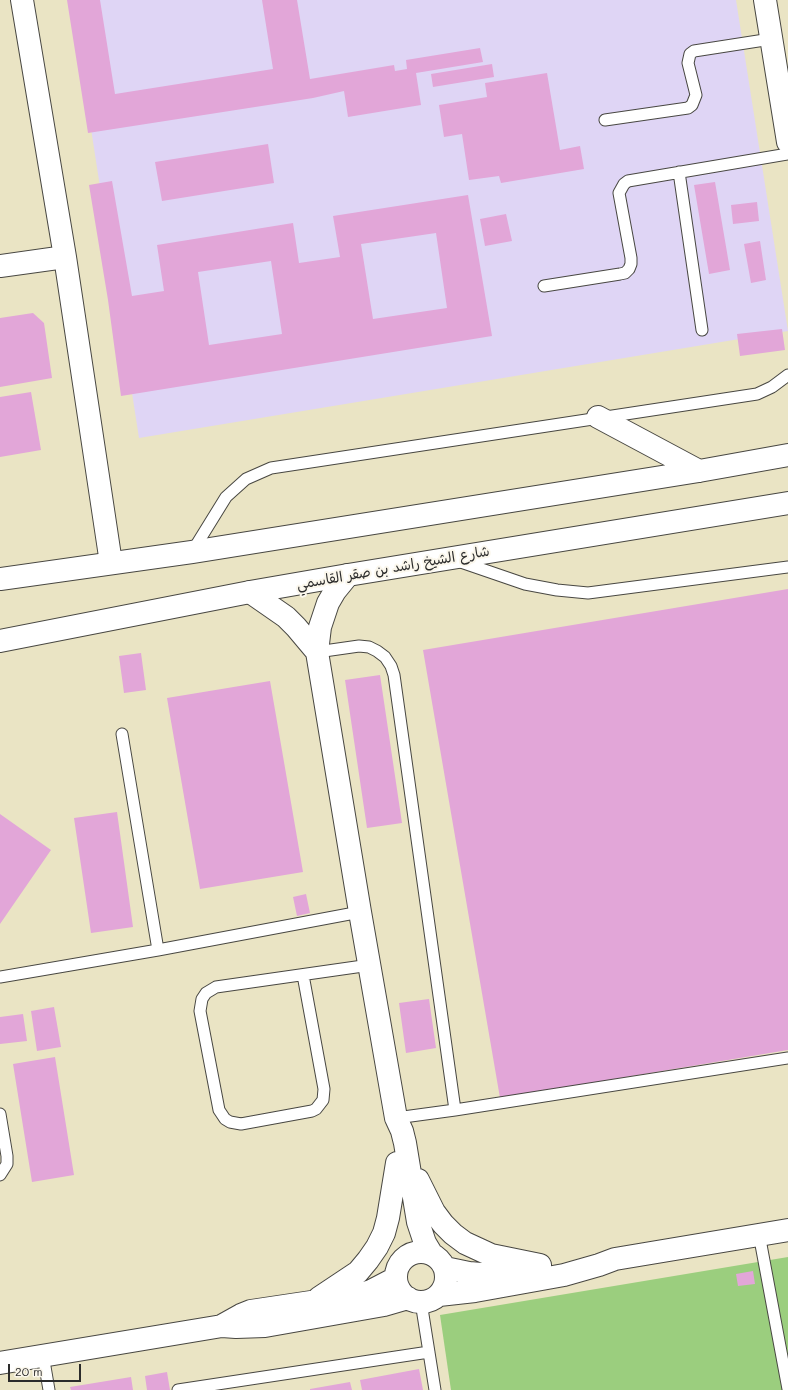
<!DOCTYPE html>
<html>
<head>
<meta charset="utf-8">
<style>
	body { margin:0 }
	#map { position:relative; width:788px; height:1390px; overflow:hidden; background:#eae4c4; font-family:Mali,sans-serif }
	canvas { display:block }
	.scale { position:absolute; left:8px; top:1364px; width:73px; height:18px; box-sizing:border-box; border:2px solid #2b2b2b; border-top:0; padding-left:5px; font-size:12px; line-height:14px; white-space:nowrap; color:#2b2b2b; -webkit-text-stroke:3px #fbf7ec; paint-order:stroke }
</style>
</head>
<body>
<div id="map">
<canvas width="788" height="1390"></canvas>
<div class="scale">20 m</div>
</div>
<script>
const ctx = document.querySelector('canvas').getContext('2d');
ctx.lineJoin = 'round';
function fill(path, color) { ctx.fillStyle = color; ctx.fill(path, 'evenodd'); }
const poly = rows => new Path2D(rows.map(r => 'M' + r).join(''));
function stroke(path, color, width, dash) { ctx.strokeStyle = color; ctx.lineWidth = width; ctx.lineCap = dash ? 'butt' : 'round'; ctx.setLineDash(dash || []); ctx.stroke(path); }
function write(font, color, halo, rows, align = 'center') {
  ctx.font = font + ' Mali,"Playpen Sans Arabic",sans-serif'; ctx.lineWidth = 4; ctx.setLineDash([]); ctx.textBaseline = 'middle'; ctx.strokeStyle = halo; ctx.fillStyle = color; for (const [text, x, y, turn = 0] of rows) {
    ctx.save(); ctx.translate(x, y); ctx.rotate((+turn || 0) * Math.PI / 180); ctx.textAlign = isNaN(turn) ? turn : align; if (halo) ctx.strokeText(text, 0, 0); ctx.fillText(text, 0, 0); ctx.restore();
  }
}
fill(poly([
	[71,0,736,0,788,331,139,438]
]), '#dfd5f5');
fill(poly([
	[788,1257,788,1390,451,1390,440,1315]
]), '#9bce7e');
fill(poly([
	[67,0,100,0,115,94,273,69,262,0,297,0,310,79,394,65,395,71,407,69,406,60,480,48,483,62,416,73,421,105,348,117,344,91,313,98,88,133],
	[492,64,494,77,433,87,431,74],
	[547,73,560,150,580,146,584,169,501,183,499,176,469,180,462,134,444,137,439,105,487,97,485,83],
	[268,144,274,183,162,201,155,162],
	[112,181,132,296,164,291,157,245,293,223,299,263,340,257,333,216,468,195,492,336,121,396,108,300,89,185],
	[436,233,447,308,373,319,361,244],
	[271,261,282,334,209,345,198,272],
	[715,182,730,270,709,274,694,185],
	[757,202,759,221,733,224,731,205],
	[506,214,512,241,485,246,480,219],
	[760,241,766,280,751,283,744,244],
	[33,313,44,323,52,378,0,387,0,318],
	[782,329,785,350,740,356,737,334],
	[31,392,41,450,0,457,0,397],
	[788,589,788,1050,500,1098,423,650],
	[141,653,146,690,124,693,119,656],
	[380,675,402,823,367,828,345,680],
	[270,681,303,872,200,889,167,698],
	[117,812,133,927,91,933,74,818],
	[0,814,51,850,0,924],
	[306,894,310,913,297,916,293,897],
	[429,999,436,1048,406,1053,399,1003],
	[54,1007,61,1047,37,1051,31,1011],
	[23,1014,27,1041,0,1044,0,1017],
	[55,1057,74,1175,32,1182,13,1064],
	[753,1271,755,1284,738,1286,736,1274],
	[419,1369,423,1390,362,1390,360,1380],
	[167,1372,170,1390,147,1390,145,1376],
	[131,1377,133,1390,71,1390,70,1387],
	[350,1382,352,1390,310,1390,310,1389]
]), '#e2a6d8');
const service = poly([
	[605,120,688,108,692,105,696,95,688,63,690,54,694,51,771,39],
	[679,172,702,330],
	[544,286,620,274,625,273,629,269,631,264,631,258,619,193,624,184,628,181,788,154],
	[192,552,226,497,246,479,271,468,757,394,772,387,788,375],
	[458,561,525,584,557,590,588,593,788,567],
	[317,652,359,646,369,647,377,651,385,657,391,666,394,675,455,1110],
	[122,734,158,950],
	[303,975,324,1089,323,1100,316,1109,312,1111,241,1124,230,1122,225,1119,219,1110,200,1011,202,999,206,993,216,987,370,965],
	[0,977,158,950,360,912],
	[0,1114,7,1156,7,1164,0,1175],
	[396,1118,455,1110,788,1058],
	[759,1234,788,1389],
	[421,1302,435,1390],
	[43,1355,49,1390],
	[178,1390,429,1352]
]);
const minor = poly([
	[22,0,65,257,111,563],
	[765,0,788,142],
	[0,266,65,257],
	[348,575,335,591,328,603,320,627,317,652,360,912,396,1118,402,1131,405,1143,418,1222,425,1243,431,1253],
	[250,592,286,617,296,627,317,652],
	[418,1180,434,1212,443,1224,453,1234,465,1243,491,1255,540,1265],
	'396 1277a25 25 0 1 1 50 0a25 25 0 1 1-50 0Z',
	[445,1268,469,1273,481,1274,493,1273,515,1269],
	[439,1295,475,1291,564,1275,599,1265,615,1259,788,1230],
	[319,1298,358,1272,368,1260,377,1247,384,1233,388,1218,397,1163],
	[223,1325,241,1315,251,1311,358,1295,371,1291,396,1278],
	[0,1363,222,1326,236,1327,265,1326,384,1305,408,1298]
]);
const secondary = poly([
	[598,417,699,471],
	[0,579,192,552,699,471,788,455],
	[0,641,250,592,348,575,788,503]
]);
stroke(service, '#484742', 13);
stroke(minor, '#484742', 24);
stroke(secondary, '#484742', 24);
stroke(service, '#fff', 11);
stroke(minor, '#fff', 22);
stroke(secondary, '#fff', 22);
write('14px', '#2b2b2b', '#fbf7ec', [
	["شارع الشيخ راشد بن صقر القاسمي",393,568,-10]
]);
</script>
</body>
</html>
